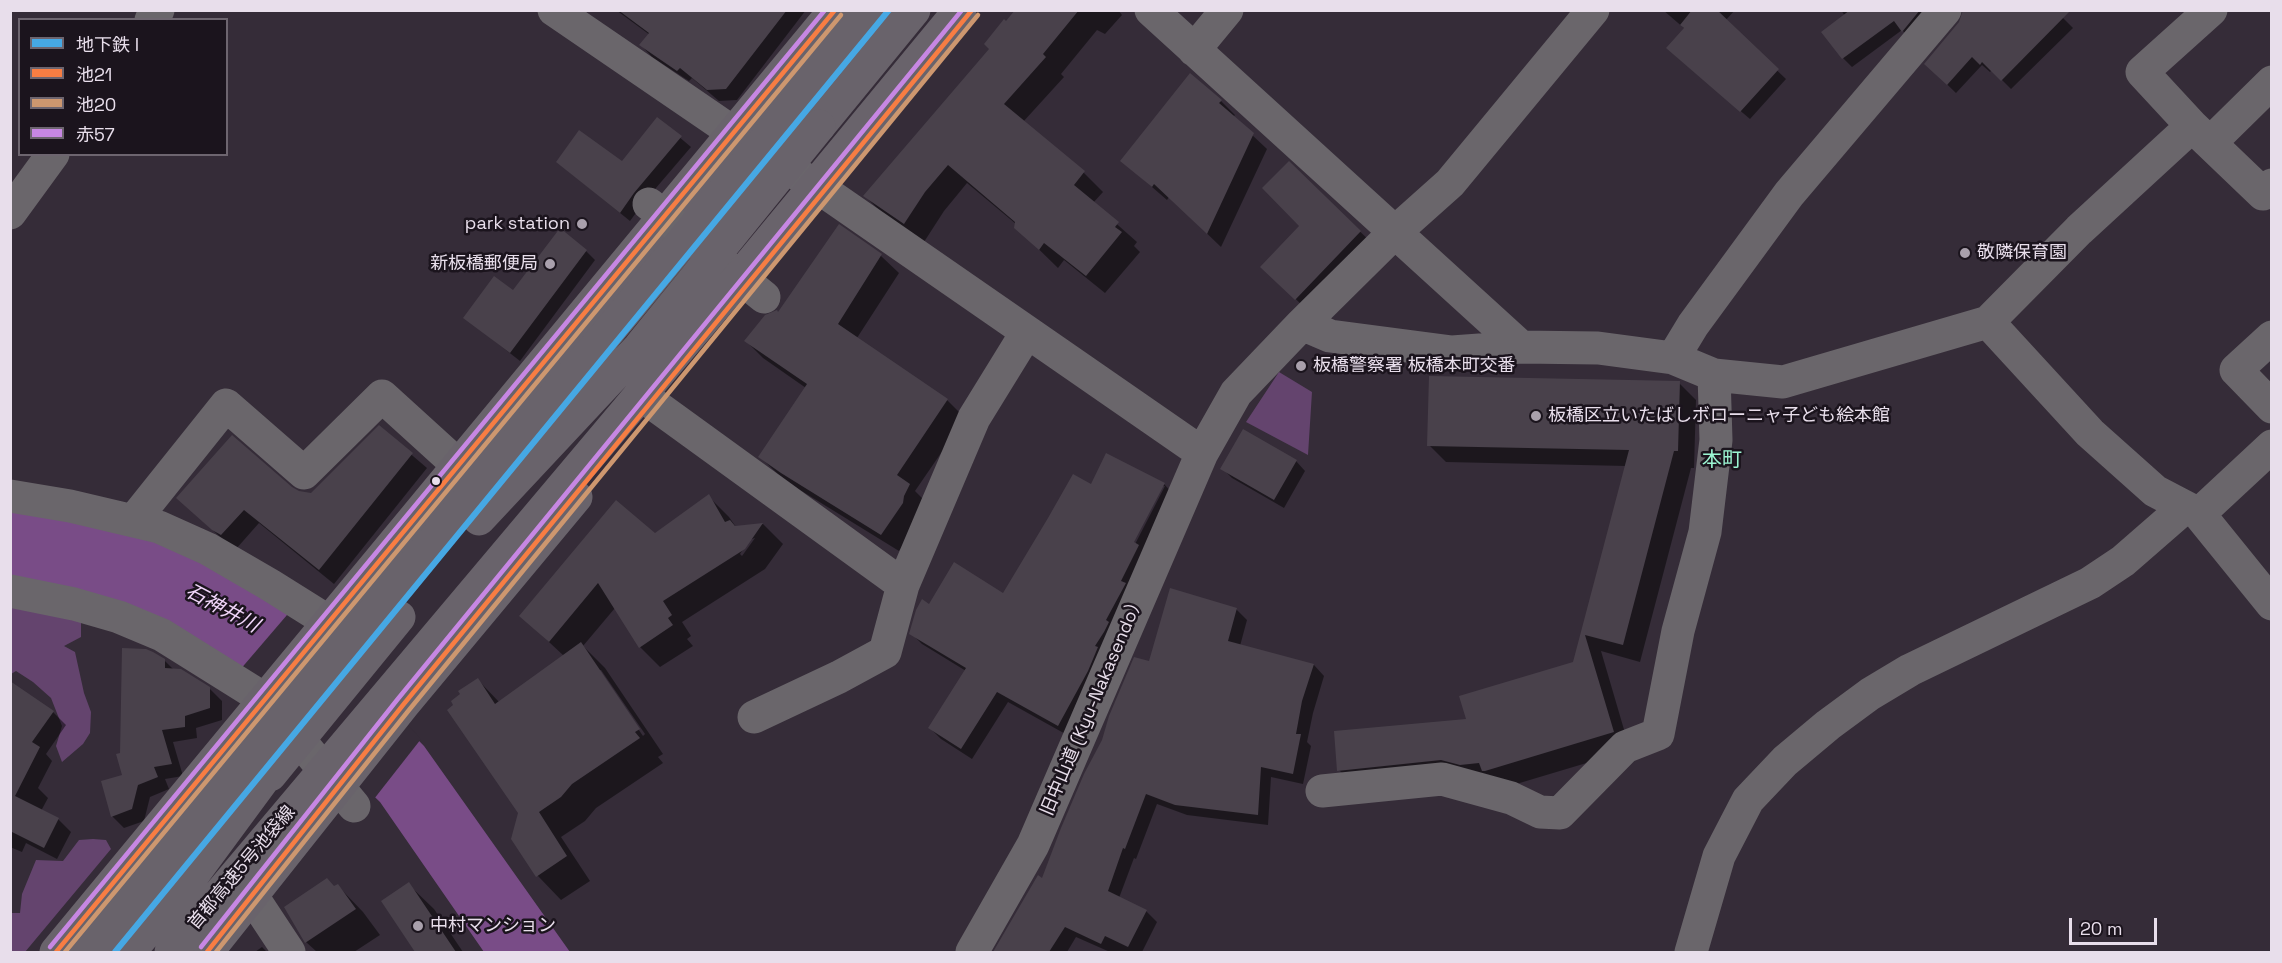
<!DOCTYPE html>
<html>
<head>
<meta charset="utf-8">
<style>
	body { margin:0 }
	#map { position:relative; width:2282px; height:963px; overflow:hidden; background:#352c38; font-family:"Space Grotesk","Noto Sans JP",sans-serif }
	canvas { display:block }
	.frame { position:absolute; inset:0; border:12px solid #e8deeb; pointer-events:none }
	.legend { position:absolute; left:18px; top:18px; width:210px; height:138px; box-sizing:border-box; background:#1b141d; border:2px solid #6d656f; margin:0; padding:8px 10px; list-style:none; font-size:18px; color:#e8deeb }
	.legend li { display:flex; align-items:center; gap:12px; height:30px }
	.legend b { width:30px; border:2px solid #6d656f }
	.scale { position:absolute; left:2069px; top:918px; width:88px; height:27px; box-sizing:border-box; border:3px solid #e8deeb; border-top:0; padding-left:8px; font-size:18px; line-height:21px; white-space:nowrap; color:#e8deeb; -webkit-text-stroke:4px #1b141d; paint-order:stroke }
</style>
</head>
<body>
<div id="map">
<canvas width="2282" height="963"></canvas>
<div class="frame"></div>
<ul class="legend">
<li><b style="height:8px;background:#46a8e4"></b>地下鉄 I</li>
<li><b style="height:8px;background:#f77d43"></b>池21</li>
<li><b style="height:8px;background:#cd976f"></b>池20</li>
<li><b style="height:8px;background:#c787e3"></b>赤57</li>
</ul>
<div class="scale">20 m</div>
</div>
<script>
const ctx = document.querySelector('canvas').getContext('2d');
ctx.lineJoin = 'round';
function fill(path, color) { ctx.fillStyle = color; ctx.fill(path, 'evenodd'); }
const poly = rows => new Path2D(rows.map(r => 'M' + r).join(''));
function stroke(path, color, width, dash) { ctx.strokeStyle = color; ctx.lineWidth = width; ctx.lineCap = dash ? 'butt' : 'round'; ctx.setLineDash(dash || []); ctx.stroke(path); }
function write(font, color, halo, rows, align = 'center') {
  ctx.font = font + ' "Space Grotesk","Noto Sans JP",sans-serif'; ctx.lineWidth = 5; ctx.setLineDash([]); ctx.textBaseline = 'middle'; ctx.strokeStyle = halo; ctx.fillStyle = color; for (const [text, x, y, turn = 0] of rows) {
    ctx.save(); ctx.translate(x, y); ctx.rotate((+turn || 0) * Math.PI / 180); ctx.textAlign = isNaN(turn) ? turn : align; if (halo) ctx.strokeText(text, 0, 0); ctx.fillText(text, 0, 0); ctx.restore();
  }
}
fill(poly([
	[1279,372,1312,392,1308,455,1246,422],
	[11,604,81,619,81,637,64,646,75,652,84,693,91,712,90,733,83,744,62,762,56,746,62,726,51,698,33,682,16,671,11,674],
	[93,839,106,840,111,849,25,952,11,952,11,913,20,913,22,894,36,860,63,861,79,840]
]), '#64446e');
fill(poly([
	[10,510,91,525,180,549,282,601,424,746,570,952,484,952,380,802,235,662,11,577]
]), '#794c87');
fill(poly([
	[293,608,421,739,374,799,239,671]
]), '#352c38');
fill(poly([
	[616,10,806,10,737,100,719,101,692,78,689,81,652,57,641,45,650,35],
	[1017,10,1118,10,1122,15,1105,34,1097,30,1061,74,1064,77,1023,122,1084,173,1103,192,1093,203,1137,242,1134,246,1140,252,1105,293,1064,260,1058,268,1016,227,1016,224,967,183,944,211,924,242,884,215,865,196,991,49],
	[1663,10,1735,10,1725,21,1786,79,1750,119,1677,57,1685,29],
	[1841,10,1936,10,1912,40,1902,30,1852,67,1843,58,1845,16],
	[2055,10,2073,28,2011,89,1992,70,1990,72,1982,65,1956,93,1926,64,1961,23],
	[1221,101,1235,115,1233,117,1267,149,1221,247,1169,197,1167,200,1122,161],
	[658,119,691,147,644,202,630,221,568,171,623,163],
	[1289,163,1375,246,1310,313,1263,267,1301,226],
	[839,227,881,256,899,273,857,338,947,400,965,418,915,491,926,502,920,520,899,551,800,490,778,474,760,457,806,388,763,358,746,341,778,314],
	[586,251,595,260,520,361,465,318],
	[1679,383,1696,400,1694,468,1691,468,1640,662,1601,651,1630,750,1503,788,1356,787,1339,770,1468,721,1574,663,1626,466,1446,462,1429,445],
	[379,427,427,468,334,584,259,523,236,549,228,544,193,512,291,488,299,493,311,494],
	[1296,461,1305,471,1284,508,1232,478,1222,468],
	[1164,484,1174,495,1069,736,1008,702,972,759,941,739,930,728,966,671,922,644,911,633,929,606,1003,595,1092,486],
	[1161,486,1165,486,1132,550,1130,548],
	[708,496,729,517,736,527,763,524,783,544,765,569,682,622,691,636,687,639,693,646,660,667,640,647,615,608,583,646,605,668,663,754,658,757,663,763,596,808,585,821,561,837,590,881,561,900,538,876,478,680,500,703,564,656,521,616,655,535],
	[755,538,742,556,740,554,749,540],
	[598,670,601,670,645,734,643,736],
	[1236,609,1247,620,1240,646,1314,665,1324,676,1313,713,1307,742,1311,746,1303,784,1271,777,1268,825,1187,815,1157,804,1136,859,1134,858,1119,898,1146,911,1157,922,1142,952,1110,952,1076,937,1067,952,999,952,1043,880,1150,663],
	[164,660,174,670,209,688,222,701,222,720,196,728,197,738,173,742,183,776,165,779,169,789,150,797,144,821,124,828,112,816,123,776,121,754],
	[10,683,53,712,66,725,46,754,52,761,38,788,48,798,41,811,58,819,71,832,57,859,26,843,22,852,10,847],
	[408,884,434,909,463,952,417,952,383,902],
	[338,886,363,912,380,935,354,952,317,952,306,942,286,908],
	[262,947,267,952,255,952]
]), '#0007');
fill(poly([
	[618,10,787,10,726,89,707,90,680,68,677,71,639,45,649,33],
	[1015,10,1079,10,1043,54,1046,57,1004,104,1085,171,1074,185,1119,222,1115,227,1122,232,1086,276,1044,243,1039,250,1014,228,1015,222,948,165,925,192,904,224,863,196,989,49,984,44,1004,19,1006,21],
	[1692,10,1717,10,1779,69,1740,112,1666,48,1684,28,1680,25],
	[1850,10,1920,10,1902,32,1894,21,1842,59,1821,32],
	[1963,10,2071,10,2001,81,1982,62,1980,65,1972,57,1947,85,1924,64,1959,22],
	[1190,73,1222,100,1219,103,1254,133,1207,234,1154,184,1152,187,1120,161],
	[657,117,682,136,634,193,620,213,556,162,579,130,622,161],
	[1289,161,1361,231,1295,300,1260,267,1299,226,1262,188],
	[839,224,882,254,838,324,948,399,897,475,910,484,904,496,903,503,881,535,781,473,758,457,807,384,744,341,765,315,777,310,778,312],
	[560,228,587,250,510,353,463,318,494,276,513,290],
	[1429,376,1680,381,1678,451,1674,451,1623,645,1585,635,1614,732,1485,771,1482,771,1479,763,1460,765,1441,760,1337,771,1334,731,1466,719,1459,696,1573,662,1629,450,1427,446],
	[379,425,413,453,319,570,244,510,221,535,212,530,176,498,232,435,292,487,299,491,311,493],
	[1243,429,1297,460,1274,500,1220,469],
	[1106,453,1165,483,1134,542,1139,545,1121,581,1126,583,1106,620,1109,622,1104,632,1095,646,1098,647,1088,671,1058,726,997,692,961,749,928,728,966,668,909,634,916,610,922,599,929,604,954,562,1003,593,1048,518,1073,474,1091,484],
	[709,494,725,522,730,520,735,526,763,523,745,549,663,601,672,615,668,618,673,625,639,648,598,583,549,642,519,616,616,500,655,533],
	[1170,588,1237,608,1228,641,1314,664,1302,701,1296,734,1301,734,1293,774,1261,767,1258,815,1175,805,1146,794,1125,849,1123,848,1108,891,1147,910,1128,947,1105,936,1101,944,1065,927,1049,952,993,952,1038,875,1042,878,1061,828,1084,774,1102,740,1109,716,1134,657,1149,661],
	[581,642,640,729,635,732,640,738,572,784,561,797,539,812,567,856,536,877,511,839,518,813,447,710,453,705,451,701,460,694,458,691,478,678,495,704],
	[122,648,146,649,153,652,165,659,165,668,181,669,210,687,210,708,185,716,185,727,162,730,172,764,154,767,158,777,138,785,132,809,111,817,101,781,122,775,116,754,120,753],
	[10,681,54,711,32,742,40,747,15,796,59,818,44,848,10,831],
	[327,878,334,886,338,884,356,909,305,943,284,907],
	[409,882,456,952,415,952,381,901]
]), '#49414b');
stroke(poly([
	[554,10,734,133,825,192,1202,453],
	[1151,10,1521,347],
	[2211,10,2142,72,2192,126,2263,194,2272,185],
	[151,20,158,10],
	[1194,50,1227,10],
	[2210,143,2272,82],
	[10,213,53,154],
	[1988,322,2090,433,2155,491,2199,514,2272,604],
	[1302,324,1330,336,1452,352,1521,347,1598,348,1673,358,1714,375,1783,382,1988,322,2079,230,2192,126],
	[2272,337,2236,370,2272,407],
	[1673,358,1693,325,1789,194,1945,10],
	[652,403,903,585],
	[10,496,70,506,159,527,208,549,270,585,329,622],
	[2199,514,2272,446],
	[134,520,226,405,304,473,382,396,459,466],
	[10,591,74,604,119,617,162,635,266,700,354,806],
	[754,717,839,677,885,652,903,585,974,418,1027,332],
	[1322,791,1442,779,1511,798,1540,812,1560,813,1625,747,1658,734,1678,631,1705,532,1716,440,1714,375],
	[252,896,289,952],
	[972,952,1033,845,1202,453,1236,393,1302,324,1394,233,1450,183,1593,10],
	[1691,952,1719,856,1748,800,1785,761,1828,725,1870,694,1910,670,2090,583,2123,561,2185,507]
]), '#6a666b', 33);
stroke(poly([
	[819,126,914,10],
	[56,952,835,10],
	[207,952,403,705,576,497]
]), '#69636b', 33);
stroke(poly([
	[649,204,764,297]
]), '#6a666b', 33);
stroke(poly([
	[479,519,639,348,819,126],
	[270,775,399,617],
	[90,952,625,312,872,10],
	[129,952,184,887,282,754],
	[171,952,753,261,960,10]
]), '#69636b', 33);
stroke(poly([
	[56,952,835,10],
	[207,952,403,705,972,10]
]), '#f77d43', 4.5);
stroke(poly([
	[65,952,841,15],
	[216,952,409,710,978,15]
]), '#cd976f', 4.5);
stroke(poly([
	[50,947,825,10],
	[201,947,397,700,962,10]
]), '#c787e3', 4.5);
stroke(poly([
	[115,952,889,10]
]), '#46a8e4', 6);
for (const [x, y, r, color] of [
	[582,224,6,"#a9a0ac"],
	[1965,253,6,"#a9a0ac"],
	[550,264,6,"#a9a0ac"],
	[1301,366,6,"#a9a0ac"],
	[1536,416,6,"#a9a0ac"],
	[436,481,5,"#e8deeb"],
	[418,926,6,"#a9a0ac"]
]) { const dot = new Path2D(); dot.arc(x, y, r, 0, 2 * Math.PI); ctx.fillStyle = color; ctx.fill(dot); stroke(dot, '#1b141d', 2); }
write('18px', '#e8deeb', '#1b141d', [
	["park station",570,224,"right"],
	["敬隣保育園",1977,253],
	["新板橋郵便局",538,264,"right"],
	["板橋警察署 板橋本町交番",1313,366],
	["板橋区立いたばしボローニャ子ども絵本館",1548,416],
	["中村マンション",430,926]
], 'left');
write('18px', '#e8deeb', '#1b141d', [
	["旧中山道 (Kyu-Nakasendo）",1093,705,-67],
	["首都高速5号池袋線",242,868,-50]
]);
write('20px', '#9bf5d2', '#1b141d', [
	["本町",1722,461]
]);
write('italic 20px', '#f1d6fa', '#1b141d', [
	["石神井川",222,609,28]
]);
</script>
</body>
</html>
